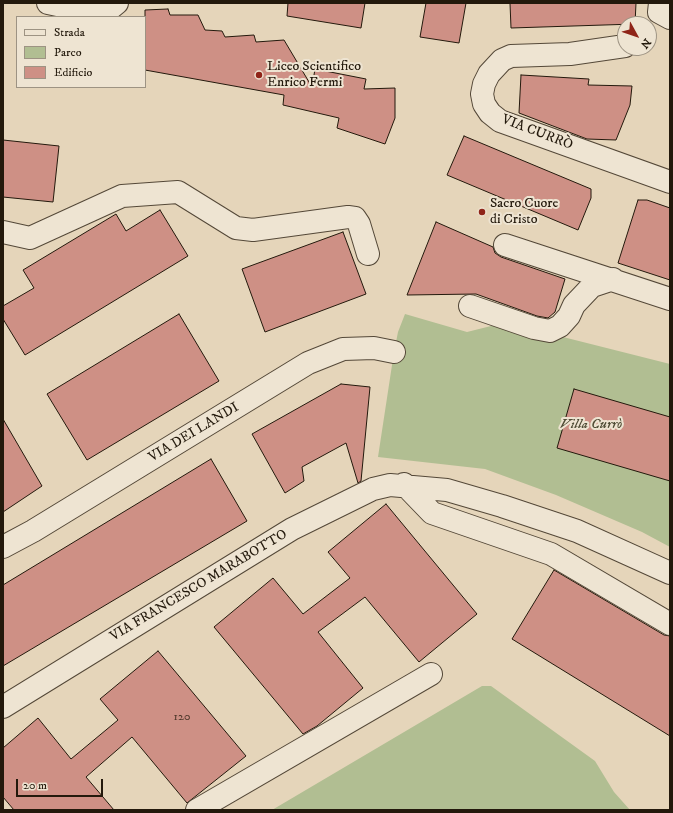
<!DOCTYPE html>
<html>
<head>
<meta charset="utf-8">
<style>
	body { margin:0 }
	#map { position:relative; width:673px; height:813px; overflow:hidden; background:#e5d5ba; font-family:"IM FELL DW Pica",serif }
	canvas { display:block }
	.frame { position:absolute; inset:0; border:4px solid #23190c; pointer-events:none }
	.legend { position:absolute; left:16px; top:16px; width:130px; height:72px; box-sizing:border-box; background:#eee4d2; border:1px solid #9d9383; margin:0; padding:5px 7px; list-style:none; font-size:12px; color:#23190c }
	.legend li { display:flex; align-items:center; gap:8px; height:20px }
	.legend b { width:20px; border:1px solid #9d9383 }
	.north { position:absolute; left:617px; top:16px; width:40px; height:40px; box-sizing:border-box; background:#eee4d2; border:1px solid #9d9383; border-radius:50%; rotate:130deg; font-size:11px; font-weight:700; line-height:16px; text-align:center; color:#23190c }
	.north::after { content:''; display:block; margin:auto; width:14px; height:18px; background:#8f2418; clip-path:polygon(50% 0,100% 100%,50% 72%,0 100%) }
	.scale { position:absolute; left:16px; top:779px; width:87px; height:18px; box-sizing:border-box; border:2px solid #23190c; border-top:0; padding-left:5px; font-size:12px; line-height:14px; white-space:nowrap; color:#23190c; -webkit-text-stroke:3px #eee4d2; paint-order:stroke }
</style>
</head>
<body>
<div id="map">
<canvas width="673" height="813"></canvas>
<div class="frame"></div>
<ul class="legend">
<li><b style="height:5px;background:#eee4d2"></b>Strada</li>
<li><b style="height:11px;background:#b1be92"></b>Parco</li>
<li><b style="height:11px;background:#ce9085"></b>Edificio</li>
</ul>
<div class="north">N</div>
<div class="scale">20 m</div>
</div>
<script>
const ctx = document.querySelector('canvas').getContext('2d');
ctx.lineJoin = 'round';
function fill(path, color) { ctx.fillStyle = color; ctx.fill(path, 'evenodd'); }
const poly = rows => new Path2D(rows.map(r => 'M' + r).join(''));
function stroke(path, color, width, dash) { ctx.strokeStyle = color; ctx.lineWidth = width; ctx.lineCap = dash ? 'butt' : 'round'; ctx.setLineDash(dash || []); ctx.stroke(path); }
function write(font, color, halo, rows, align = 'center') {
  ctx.font = font + ' "IM FELL DW Pica",serif'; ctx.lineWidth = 4; ctx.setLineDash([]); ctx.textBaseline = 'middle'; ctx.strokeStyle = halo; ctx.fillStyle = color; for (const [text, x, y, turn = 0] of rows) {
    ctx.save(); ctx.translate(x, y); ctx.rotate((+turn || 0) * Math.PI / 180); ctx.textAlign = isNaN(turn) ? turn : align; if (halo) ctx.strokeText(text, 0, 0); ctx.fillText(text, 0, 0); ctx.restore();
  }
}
fill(poly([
	[405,314,467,332,495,325,563,337,670,364,670,547,642,532,556,495,485,469,378,457,394,352,398,332],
	[482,686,491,686,595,761,614,792,630,810,272,810]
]), '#b1be92');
const building = poly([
	[288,3,365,3,361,28,287,16,288,3],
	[426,3,466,3,459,43,420,37,426,3],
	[510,3,636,3,635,24,511,28,510,3],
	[168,9,170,15,198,15,205,30,222,31,225,37,254,35,256,42,284,40,312,87,315,69,366,79,364,89,395,88,395,118,385,144,337,128,339,118,283,105,284,95,145,70,145,10,168,9],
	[521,75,589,79,588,85,632,86,630,105,616,140,587,139,519,113,521,75],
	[464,136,591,189,591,198,578,230,447,175,464,136],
	[3,140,59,146,53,202,3,197,3,140],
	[638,200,647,200,670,208,670,280,618,263,638,200],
	[160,210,188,256,25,355,3,319,3,306,34,288,23,270,116,214,126,231,160,210],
	[436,222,493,247,495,253,501,257,565,279,555,312,548,318,537,316,476,294,407,295,436,222],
	[343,232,366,294,265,332,242,269,343,232],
	[179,314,219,381,87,460,47,394,179,314],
	[341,384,370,387,361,481,358,483,346,443,302,467,304,481,285,493,252,434,341,384],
	[574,389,670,417,670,481,557,448,574,389],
	[3,419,42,486,3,512,3,419],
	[211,459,247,521,3,666,3,585,211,459],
	[386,504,477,614,419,662,365,597,318,632,363,688,317,726,303,734,214,627,273,578,303,614,350,578,328,552,386,504],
	[554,570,664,635,670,636,670,736,512,639,554,570],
	[158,651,246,756,187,803,132,737,86,777,114,810,14,810,3,797,3,748,38,718,71,759,118,720,100,699,158,651]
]);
fill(building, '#ce9085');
stroke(building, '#23190c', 1);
const street = poly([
	[48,3,90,12,106,12,117,3],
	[660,3,659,12,670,18],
	[625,46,570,54,511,56,502,60,489,74,484,84,482,94,484,104,490,113,500,121,670,182],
	[3,232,30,238,122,196,178,192,236,228,253,230,348,217,355,218,359,224,368,254],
	[505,245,670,299],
	[470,306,534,328,550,331,560,326,569,316,574,305,592,286,613,279],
	[404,484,432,513,551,554,670,624],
	[3,547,33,531,308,363,343,349,374,348,394,352],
	[3,707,292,529,373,489,390,485,447,490,502,506,577,531,670,573],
	[197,810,431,674]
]);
stroke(street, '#544838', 24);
stroke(street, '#eee4d2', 22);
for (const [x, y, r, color] of [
	[259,75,4,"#8f2418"],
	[482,212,4,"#8f2418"]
]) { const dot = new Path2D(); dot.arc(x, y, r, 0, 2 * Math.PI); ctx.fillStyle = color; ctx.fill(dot); stroke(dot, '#eee4d2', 1.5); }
write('12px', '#4e372a', null, [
	["120",182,718]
]);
write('14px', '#23190c', '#eee4d2', [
	["Liceo Scientifico",267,67],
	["Enrico Fermi",267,83],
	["Sacro Cuore",490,204],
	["di Cristo",490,220]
], 'left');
write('14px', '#23190c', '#eee4d2', [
	["VIA CURRÒ",537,133,21],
	["VIA DEI LANDI",194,433,-31],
	["VIA FRANCESCO MARABOTTO",199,586,-31]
]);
write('italic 14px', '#4e4b34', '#eee4d2', [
	["Villa Currò",591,425]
]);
</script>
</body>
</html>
